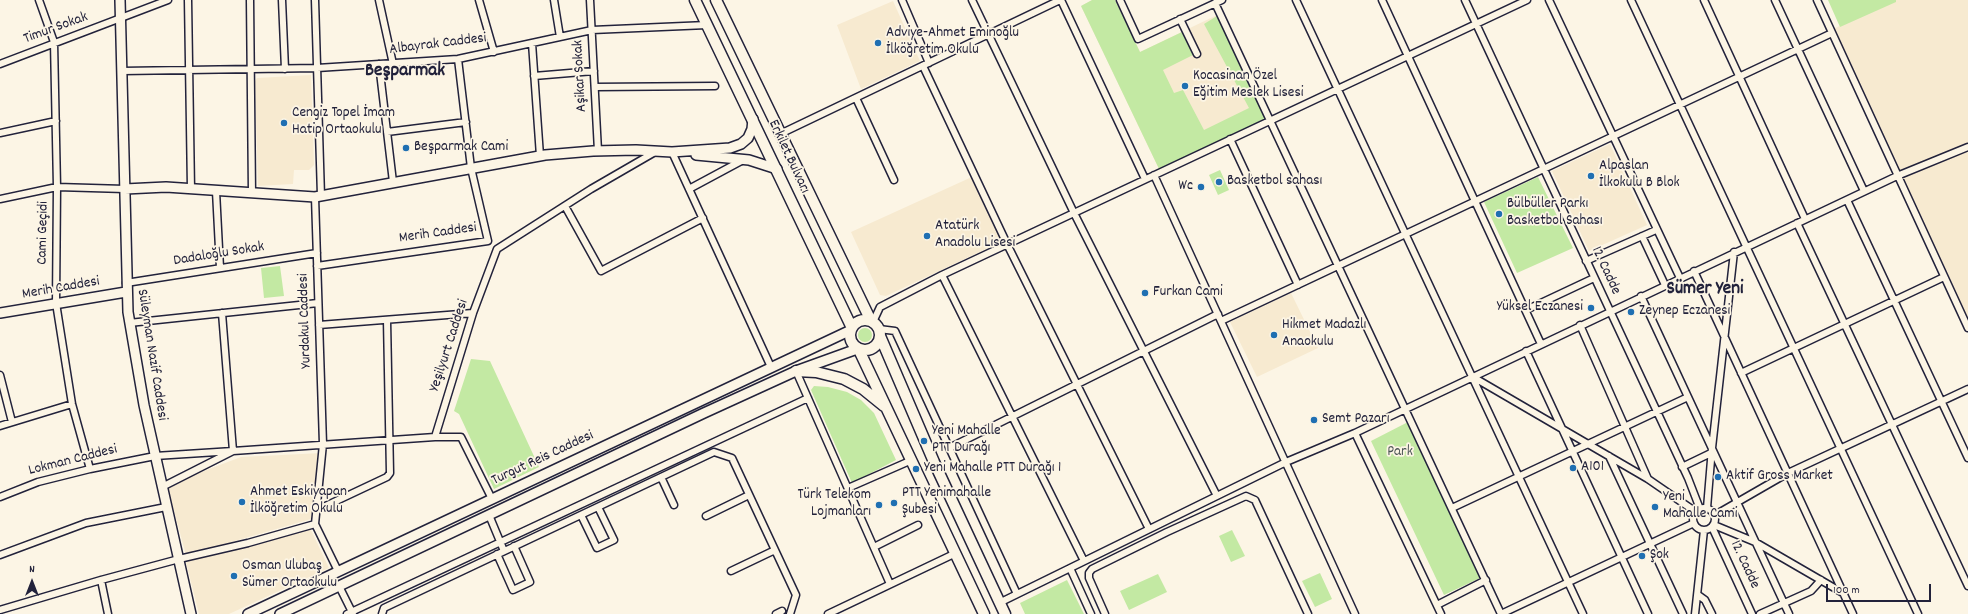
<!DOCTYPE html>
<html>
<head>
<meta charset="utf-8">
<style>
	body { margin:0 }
	#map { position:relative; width:1968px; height:614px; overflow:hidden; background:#fcf5e5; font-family:Dekko,sans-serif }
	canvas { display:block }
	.north { position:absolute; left:12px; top:562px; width:40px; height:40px; -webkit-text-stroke:3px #fcf5e5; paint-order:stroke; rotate:0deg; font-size:11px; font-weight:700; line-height:16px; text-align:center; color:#22223b }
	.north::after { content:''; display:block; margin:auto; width:14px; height:18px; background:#22223b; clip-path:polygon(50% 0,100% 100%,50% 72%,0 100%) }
	.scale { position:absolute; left:1826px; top:584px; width:105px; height:18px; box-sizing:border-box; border:2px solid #22223b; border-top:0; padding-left:5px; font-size:12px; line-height:14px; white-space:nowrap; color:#22223b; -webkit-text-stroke:3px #fcf5e5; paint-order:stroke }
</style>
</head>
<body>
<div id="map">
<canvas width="1968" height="614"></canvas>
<div class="north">N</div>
<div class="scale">100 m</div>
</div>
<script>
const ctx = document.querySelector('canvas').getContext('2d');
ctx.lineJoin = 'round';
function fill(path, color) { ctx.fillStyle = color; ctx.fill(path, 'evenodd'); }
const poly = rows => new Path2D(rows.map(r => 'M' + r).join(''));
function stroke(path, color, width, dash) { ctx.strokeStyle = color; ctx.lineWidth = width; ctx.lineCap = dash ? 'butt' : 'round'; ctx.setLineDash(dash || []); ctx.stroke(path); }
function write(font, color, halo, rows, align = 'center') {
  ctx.font = font + ' Dekko,sans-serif'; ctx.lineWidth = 3.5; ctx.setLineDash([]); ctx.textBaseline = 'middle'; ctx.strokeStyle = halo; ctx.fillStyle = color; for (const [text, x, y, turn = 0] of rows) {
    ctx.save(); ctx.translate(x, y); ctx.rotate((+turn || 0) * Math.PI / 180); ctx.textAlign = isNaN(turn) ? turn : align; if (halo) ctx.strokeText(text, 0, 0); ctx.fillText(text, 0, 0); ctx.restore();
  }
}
fill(poly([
	[1092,0,1115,0,1140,52,1217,15,1267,119,1160,171,1081,6],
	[1896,0,1968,0,1968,329,1829,31],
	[893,1,920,61,861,89,837,25],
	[311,75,314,165,309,170,294,170,293,184,258,186,255,81,257,78],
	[1610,144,1647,225,1589,251,1552,171],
	[974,176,1003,241,886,296,880,295,851,232],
	[1291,293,1318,348,1257,377,1230,322],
	[322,453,311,519,186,555,167,485,241,457],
	[310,528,329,568,229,614,199,614,186,562]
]), '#f7ead0');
fill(poly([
	[1092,0,1115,0,1140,52,1182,32,1193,55,1163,70,1174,93,1183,90,1204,130,1249,108,1204,24,1217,16,1267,119,1160,171,1081,6],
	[1828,0,1896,0,1896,2,1840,27],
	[1220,170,1229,190,1218,195,1209,175],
	[1538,177,1573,248,1517,273,1484,202],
	[280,266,284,296,264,298,261,268],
	'858 335a7 7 0 1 1 14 0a7 7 0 1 1-14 0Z',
	[471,359,490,361,539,467,494,489,459,414,454,411],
	[814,386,828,387,847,392,861,400,874,413,896,460,852,483,811,390],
	[1408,422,1480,578,1444,595,1371,441],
	[1232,530,1245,556,1231,562,1219,536],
	[1320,573,1332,599,1315,607,1302,581],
	[1158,574,1167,592,1129,610,1120,591],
	[1067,580,1084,614,1025,614,1020,603]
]), '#c3e9a3');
const street = poly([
	[39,0,54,42,57,187,56,303,72,404,90,469],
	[188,0,191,189],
	[250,0,252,193],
	[282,0,285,69],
	[315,0,321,196],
	[379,0,393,64],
	[479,0,494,52],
	[554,0,560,37],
	[590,0,598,151],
	[902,0,929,63],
	[972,0,1074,213,1217,496],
	[1061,0,1145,179],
	[1120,0,1138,39,1222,0],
	[1296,0,1583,614],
	[1382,0,1541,344],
	[1465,0,1688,478,1700,509],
	[1549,0,1680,278],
	[1631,0,1918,614],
	[1704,0,1805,219],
	[1775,0,1864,191],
	[1817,0,1968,328],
	[1215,3,1501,614],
	[1180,19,1197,54],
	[532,43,540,156],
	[0,64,168,0],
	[379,64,393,182],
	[923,66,1007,244,1149,529],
	[122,71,317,68,458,59,592,30,707,25],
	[534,76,594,71],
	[595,87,715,86],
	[856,98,894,180],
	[387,132,466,122],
	[0,133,56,121],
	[780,134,1060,0],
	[1230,139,1298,285],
	[672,152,771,367],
	[1154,175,1355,614],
	[689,189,743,160],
	[216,191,220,268],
	[0,199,57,187,125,189],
	[1847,200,1968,458],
	[565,206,601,271,703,218],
	[1797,223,1968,586],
	[1642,236,1665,285],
	[1586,261,1656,230],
	[317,266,488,241,471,168,458,59],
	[1694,271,1853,614],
	[942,275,1084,561],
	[126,283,317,253],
	[1641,296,1789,614],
	[1526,310,1594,278],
	[222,313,233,451,435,437,473,313,497,249,591,189,655,152],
	[1221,321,1832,33],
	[873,322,880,307,942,275,1527,0],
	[129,323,318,303],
	[319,325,473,313],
	[1580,325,1648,479],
	[879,329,895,331,1017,594],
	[1526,351,1648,614],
	[796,371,890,584],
	[1741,373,1944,277],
	[0,375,12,422],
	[1473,377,1648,479,1696,512],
	[0,426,72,404],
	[1355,433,1441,614],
	[435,437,461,437,492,499],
	[949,448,1218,314],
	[1609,456,1683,614],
	[1682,467,1711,453],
	[661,477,674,505],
	[848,488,912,460],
	[0,497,38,482,90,469,155,456,233,451,162,487],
	[1452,508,1688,397],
	[1707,508,1712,448,1734,252],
	'1693 519a11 11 0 1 1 22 0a11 11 0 1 1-22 0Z',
	[317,510,387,477,390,473,387,320],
	[489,515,504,551],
	[581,515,597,548,614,540,598,507],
	[1715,515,1788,473,1968,389],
	[706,516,749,495],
	[315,524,323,444,315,197],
	[1714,525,1755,542,1843,593],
	[1712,527,1752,614],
	[874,547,918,525],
	[497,554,513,590,530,582,514,546],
	[0,555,86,523,166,507],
	[1070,568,1091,614],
	[731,571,775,550],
	[101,580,108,614],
	[339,586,353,614],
	[1698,595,1705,600,1712,614],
	[999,603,1286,462,1355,433,1897,176,1968,147],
	[1437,605,1486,580],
	[0,610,101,580,179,559,248,543,315,524,338,571],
	[347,614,808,398],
	[382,614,384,608,714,452,732,458,796,595,790,614],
	[776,614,782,611],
	[828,614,956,553],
	[1105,614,1089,578,1089,573,1092,569,1167,532,1246,496,1255,500,1308,614],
	[1501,614,1694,523],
	[1695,614,1704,530],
	[1760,614,1811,591,1821,580]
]);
const secondary = poly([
	[120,0,128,312,144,405,191,614],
	[696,155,749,160,777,169],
	[125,189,166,187,315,197,545,155,593,151,636,150,672,152,730,148,741,144,748,138,752,129,753,119],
	[0,313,126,292],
	[248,614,851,330],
	[280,614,704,413,796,371,857,349]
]);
const primary = poly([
	[695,0,852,328],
	[716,0,871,321],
	'850 335a15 15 0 1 1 30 0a15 15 0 1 1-30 0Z',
	[880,336,934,462,1005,614],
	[859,350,984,614],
	[796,371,816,372,844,379,863,389,884,406]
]);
stroke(street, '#22223b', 9);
stroke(secondary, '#22223b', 12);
stroke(primary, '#22223b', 13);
stroke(street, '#fcf5e5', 6);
stroke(secondary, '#fcf5e5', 9);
stroke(primary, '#fcf5e5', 10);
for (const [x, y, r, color] of [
	[878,43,4,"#1f6fb2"],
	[1185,86,4,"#1f6fb2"],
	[284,123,4,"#1f6fb2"],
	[406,148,4,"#1f6fb2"],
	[1591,176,4,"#1f6fb2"],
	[1219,182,4,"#1f6fb2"],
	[1201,187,4,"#1f6fb2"],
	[1499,214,4,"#1f6fb2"],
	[927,236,4,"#1f6fb2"],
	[1145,293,4,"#1f6fb2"],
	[1591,308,4,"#1f6fb2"],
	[1631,312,4,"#1f6fb2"],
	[1274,335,4,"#1f6fb2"],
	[1314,420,4,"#1f6fb2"],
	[924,441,4,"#1f6fb2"],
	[1573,468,4,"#1f6fb2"],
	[916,469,4,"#1f6fb2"],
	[1718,477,4,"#1f6fb2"],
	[242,502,4,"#1f6fb2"],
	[894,503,4,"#1f6fb2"],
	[879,505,4,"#1f6fb2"],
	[1655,507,4,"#1f6fb2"],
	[1642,556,4,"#1f6fb2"],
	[234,576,4,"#1f6fb2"]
]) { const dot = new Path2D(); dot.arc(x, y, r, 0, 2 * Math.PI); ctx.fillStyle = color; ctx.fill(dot); stroke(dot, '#fcf5e5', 1.5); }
write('15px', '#22223b', '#fcf5e5', [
	["Timur Sokak",56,29,-20],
	["Albayrak Caddesi",438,45,-7],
	["Aşikar Sokak",581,76,-93],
	["Erkilet Bulvarı",788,157,65],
	["Cami Geçidi",44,233,-89],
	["Merih Caddesi",438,234,-8],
	["Dadaloğlu Sokak",219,255,-9],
	["12. Cadde",1605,271,65],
	["Merih Caddesi",61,289,-10],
	["Yurdakul Caddesi",306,321,-92],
	["Yeşilyurt Caddesi",450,346,-72],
	["Süleyman Nazif Caddesi",151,355,81],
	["Turgut Reis Caddesi",543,459,-25],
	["Lokman Caddesi",73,461,-14],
	["12. Cadde",1744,565,65]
]);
write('15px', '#22223b', '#fcf5e5', [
	["Adviye-Ahmet Eminoğlu",886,34],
	["İlköğretim Okulu",886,51],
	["Kocasinan Özel",1193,77],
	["Eğitim Meslek Lisesi",1193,94],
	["Cengiz Topel İmam",292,114],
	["Hatip Ortaokulu",292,131],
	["Beşparmak Cami",414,148],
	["Alpaslan",1599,167],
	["İlkokulu B Blok",1599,184],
	["Basketbol sahası",1227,182],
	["Wc",1193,187,"right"],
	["Bülbüller Parkı",1507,205],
	["Basketbol Sahası",1507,222],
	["Atatürk",935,227],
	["Anadolu Lisesi",935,244],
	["Furkan Cami",1153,293],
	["Yüksel Eczanesi",1583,308,"right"],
	["Zeynep Eczanesi",1639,312],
	["Hikmet Madazlı",1282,326],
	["Anaokulu",1282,343],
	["Semt Pazarı",1322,420],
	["Yeni Mahalle",932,432],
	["PTT Durağı",932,449],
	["A101",1581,468],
	["Yeni Mahalle PTT Durağı 1",924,469],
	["Aktif Gross Market",1726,477],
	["Ahmet Eskiyapan",250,493],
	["İlköğretim Okulu",250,510],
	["PTT Yenimahalle",902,494],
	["Şubesi",902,511],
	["Türk Telekom",871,496,"right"],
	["Lojmanları",871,513,"right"],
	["Yeni",1663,498],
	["Mahalle Cami",1663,515],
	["Şok",1650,556],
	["Osman Ulubaş",242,567],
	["Sümer Ortaokulu",242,584]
], 'left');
write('15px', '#4a5455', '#fcf5e5', [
	["Park",1400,453]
]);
write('bold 19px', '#22223b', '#fcf5e5', [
	["Beşparmak",405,72],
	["Sümer Yeni",1705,290]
]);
</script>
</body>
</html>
